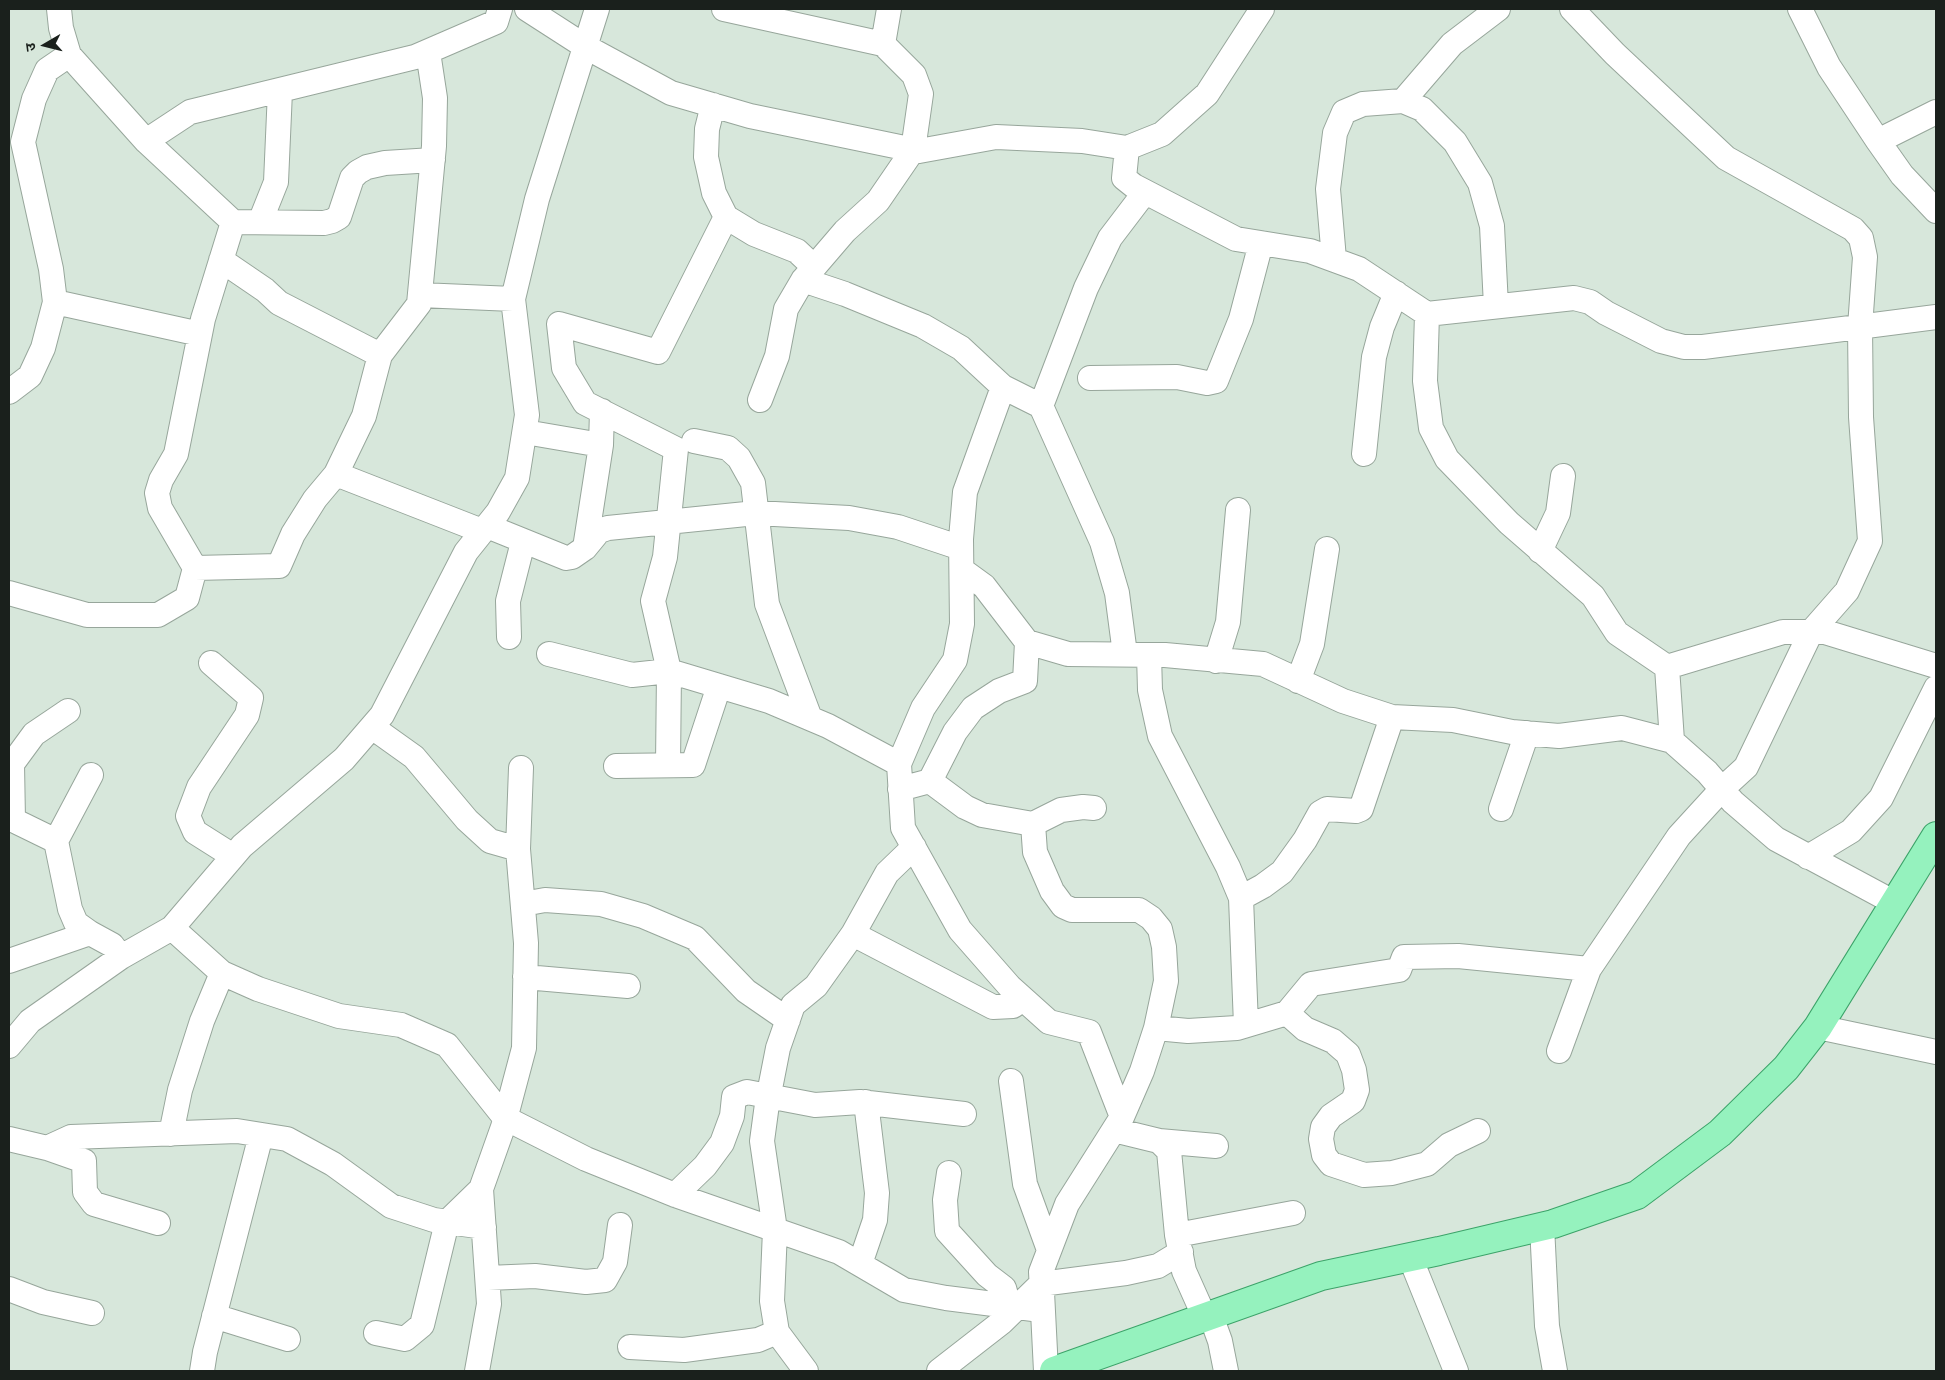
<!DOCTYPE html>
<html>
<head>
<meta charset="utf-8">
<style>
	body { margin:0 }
	#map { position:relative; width:1945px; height:1380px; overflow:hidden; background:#d7e7db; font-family:"Titillium Web","Noto Sans Devanagari",sans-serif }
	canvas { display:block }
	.frame { position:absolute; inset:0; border:10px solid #1a201c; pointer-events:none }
	.north { position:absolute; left:20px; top:20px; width:50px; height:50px; -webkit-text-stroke:4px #d7e7db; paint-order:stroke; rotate:262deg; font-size:14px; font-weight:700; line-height:20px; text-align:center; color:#1a201c }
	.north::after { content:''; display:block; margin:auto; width:18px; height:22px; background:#1a201c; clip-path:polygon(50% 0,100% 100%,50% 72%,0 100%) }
</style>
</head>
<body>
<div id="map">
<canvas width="1945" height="1380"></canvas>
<div class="frame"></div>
<div class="north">उ</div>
</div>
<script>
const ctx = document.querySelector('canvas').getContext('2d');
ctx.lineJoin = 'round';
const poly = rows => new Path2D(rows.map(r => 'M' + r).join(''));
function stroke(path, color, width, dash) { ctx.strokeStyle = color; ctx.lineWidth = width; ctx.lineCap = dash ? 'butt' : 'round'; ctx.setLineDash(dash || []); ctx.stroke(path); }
const minor = poly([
	[527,9,586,47,671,93,750,116,919,151,996,137,1082,141,1127,148,1162,134,1207,94,1262,9],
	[724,9,883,44],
	[1800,9,1829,67,1878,141,1902,175,1936,211],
	[1403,101,1452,44,1498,9],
	[713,105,707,129,706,157,714,193,726,217,754,234,797,251,814,267],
	[146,141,190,112,415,57,496,22,500,9],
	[1878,141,1936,112],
	[1127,148,1124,178,1134,186,1236,239,1310,251,1359,269,1427,314,1574,298,1590,302,1606,313,1661,341,1684,347,1703,347,1936,317],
	[233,222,324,223,332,221,339,217,352,178,358,172,367,167,385,163,433,160],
	[260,222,276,182,280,91],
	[1334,259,1328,189,1335,133,1344,112,1363,104,1403,101,1422,109,1455,142,1480,183,1492,226,1496,306],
	[221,260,265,290,279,303,380,355],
	[803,280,845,294,923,326,961,348,1003,387,1041,406,1102,542,1117,593,1125,654],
	[420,295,513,299],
	[55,302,200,334],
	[1427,314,1425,381,1431,428,1447,459,1509,523,1593,596,1617,633,1667,667,1783,632,1825,632,1936,666],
	[1090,378,1177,377,1207,383,1216,381,1241,319,1261,243],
	[1003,387,965,492,961,539,962,624,955,660,923,708,899,764,903,828,960,930,1010,987,1049,1022,1089,1032,1122,1117,1067,1204,1041,1272,1046,1371],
	[9,392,30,376,43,348,55,302,51,269,23,142,34,99,47,70,69,55],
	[760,400,777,356,786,309,803,280,845,231,878,201,913,150,921,94,914,75,883,44,889,9],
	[1041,406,1086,288,1110,238,1145,192],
	[525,432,601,445,602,411],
	[694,441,728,448,739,458,753,483,767,604,810,718],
	[1364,454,1374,357,1382,327,1396,293],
	[336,474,482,531],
	[487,526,566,558,572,557,585,548,599,531,608,528,756,513,849,518,898,527,961,548],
	[585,548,601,445],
	[1540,551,1558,513,1563,476],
	[195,568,279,566,293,534,315,499,336,474,364,416,380,355,419,304,434,146,435,98,428,52],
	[962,570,984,586,1027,642,1068,654,1165,655,1263,664,1343,701,1392,717,1453,720,1512,732,1559,736,1622,728,1672,741,1707,772,1733,802,1776,839,1895,903],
	[9,593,87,615,158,615,187,598,195,568,160,508,157,493,161,480,176,454,203,319,233,222,146,141,69,55,61,28,59,9],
	[509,637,508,601,523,542],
	[549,654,632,675,669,671,769,701,828,726,899,764],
	[1149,655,1150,690,1160,736,1228,867,1241,898,1246,1025],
	[1216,661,1228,622,1238,510],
	[211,663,251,698,247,715,199,787,188,816,195,832,233,856],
	[1667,667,1672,741],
	[1298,681,1312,644,1327,549],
	[68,711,34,734,12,764,13,820,56,841,70,909,76,923,90,933,112,945,121,957],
	[372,727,414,757,467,820,490,841,518,849,526,943,524,1048,503,1127,481,1189,489,1304,477,1371],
	[668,765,669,671,653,601,665,557,676,449,585,403,564,368,559,324,658,352,726,217],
	[616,766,693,765,719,686],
	[930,781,965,807,982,815,1033,824,1061,810,1083,807,1094,808],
	[900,789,930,781,955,732,973,708,999,691,1025,681,1027,642],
	[1501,809,1527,733],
	[1033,824,1035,852,1052,891,1063,906,1072,910,1139,910,1151,918,1160,929,1164,947,1166,981,1156,1028,1142,1071,1122,1117],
	[56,841,91,775],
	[518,849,521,768],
	[1808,857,1851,831,1881,798,1936,688],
	[1241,898,1263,886,1282,872,1305,840,1320,813,1327,809,1356,811,1361,809,1392,717],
	[523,904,545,900,601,904,643,916,695,938,746,991,788,1020],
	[172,928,222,973,258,989,339,1016,401,1025,447,1045,505,1118,586,1159,675,1195,839,1252,904,1290,946,1298,1041,1310],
	[853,934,993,1007,1013,1006,1023,999],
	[9,961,90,933],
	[525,977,628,986],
	[1287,1013,1305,1029,1333,1041,1348,1054,1354,1070,1357,1090,1353,1101,1331,1116,1323,1127,1321,1139,1324,1155,1331,1164,1364,1175,1392,1173,1427,1164,1449,1145,1478,1131],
	[1818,1027,1936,1052],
	[1156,1028,1188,1031,1237,1028,1287,1013,1311,984,1399,970,1404,957,1458,956,1589,969,1679,836,1722,789,1746,767,1811,632,1847,591,1870,541,1861,417,1860,327,1865,257,1861,238,1853,229,1726,158,1615,54,1572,9],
	[9,1046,30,1021,121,957,172,928,242,846,344,759,382,715,466,552,498,512,517,478,527,415,513,299,537,199,597,9],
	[1559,1051,1589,969],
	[1011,1081,1025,1184,1049,1250],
	[1114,1130,1159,1141,1169,1151,1177,1235,1184,1271,1205,1318],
	[171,1134,180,1090,202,1021,222,973],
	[9,1139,47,1148,71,1137,237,1131,287,1139,333,1164,391,1206,434,1220,484,1227],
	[1159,1141,1216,1146],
	[47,1148,84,1161,85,1192,94,1204,158,1223],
	[949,1173,945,1200,947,1231,987,1275,1004,1288,1009,1306],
	[675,1195,705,1166,722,1143,732,1116,734,1097,747,1092,815,1105,860,1102,964,1114],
	[1542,1226,1547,1326,1555,1371],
	[1177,1235,1293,1213],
	[1410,1257,1456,1371],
	[860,1264,875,1220,877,1193,866,1102],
	[488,1278,535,1276,586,1282,605,1280,615,1262,620,1225],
	[9,1289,43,1302,92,1313],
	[214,1316,288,1339],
	[1211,1316,1220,1341,1226,1371],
	[376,1333,405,1339,422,1325,447,1222,481,1189],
	[630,1347,684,1350,758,1340,777,1332],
	[202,1371,205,1352,261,1135],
	[806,1371,777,1332,772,1301,775,1230,762,1141,767,1104,778,1048,793,1005,816,986,853,934,887,873,914,847],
	[939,1371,1002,1322,1041,1284,1126,1273,1158,1266,1181,1252]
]);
const major = poly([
	[1054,1371,1321,1276,1439,1251,1553,1224,1637,1195,1720,1133,1786,1068,1818,1027,1936,836]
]);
stroke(minor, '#97a69b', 26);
stroke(major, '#3ca369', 30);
stroke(minor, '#fff', 24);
stroke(major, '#95f2be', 28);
</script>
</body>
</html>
